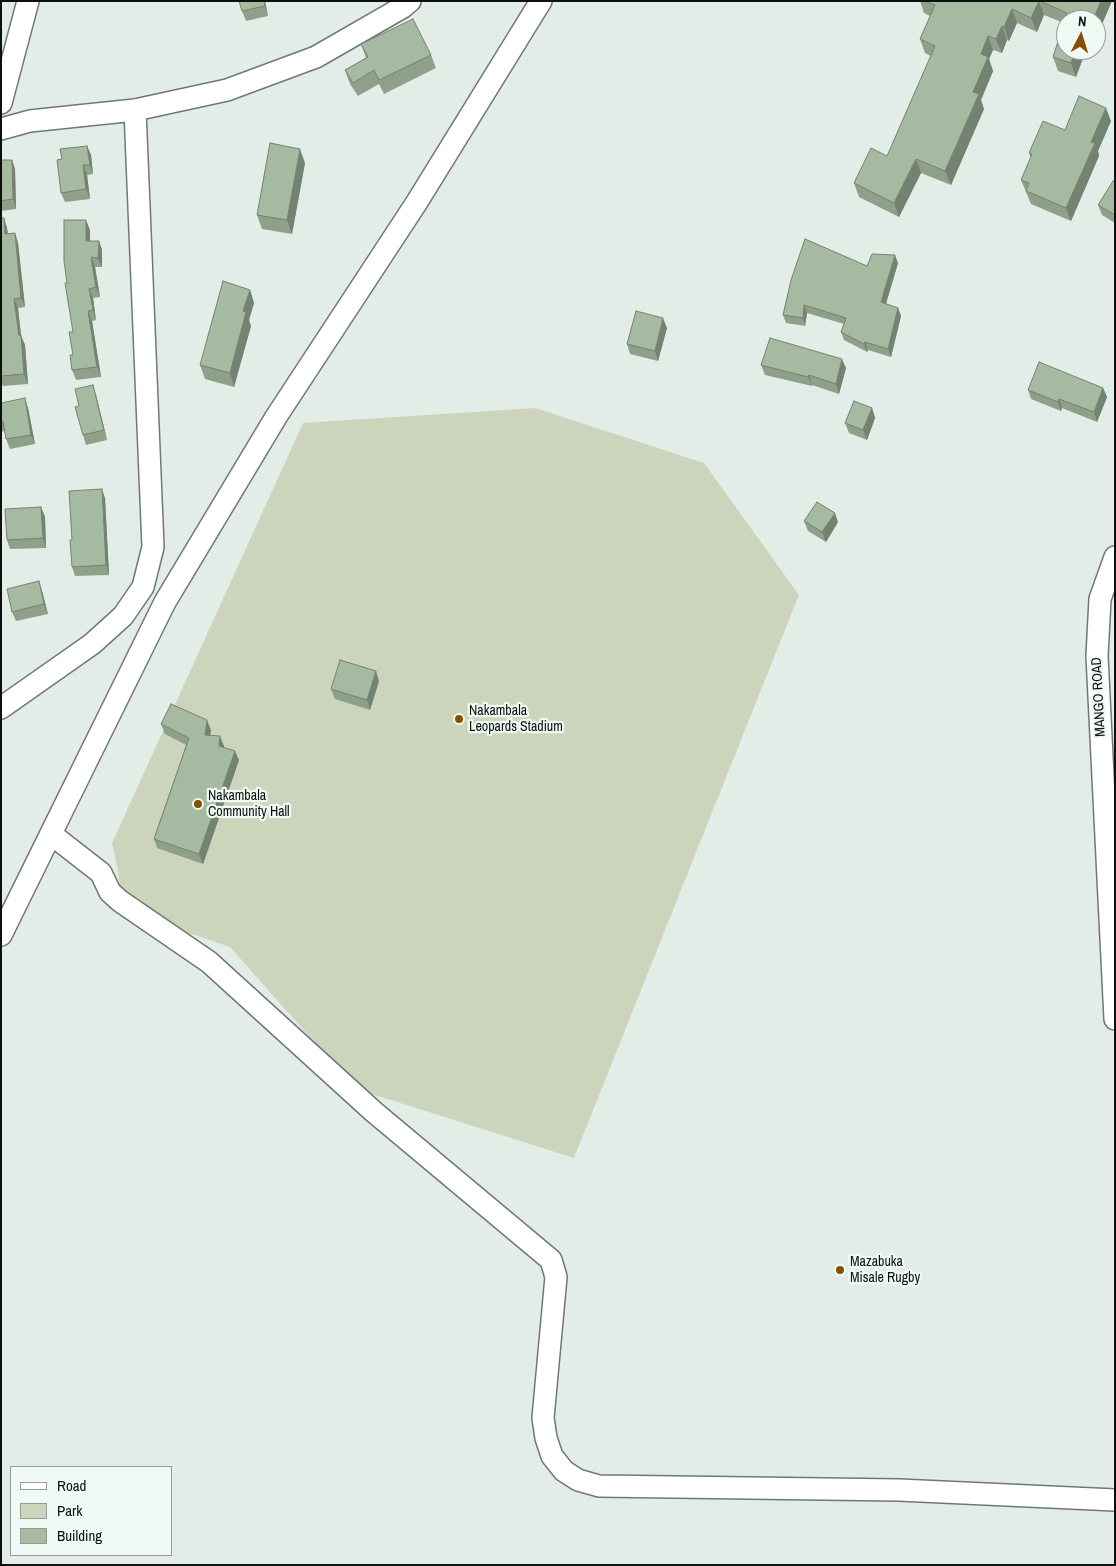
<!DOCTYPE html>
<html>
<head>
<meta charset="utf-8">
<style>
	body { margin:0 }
	#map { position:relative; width:1116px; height:1566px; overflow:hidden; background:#e3ede7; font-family:"Archivo Narrow",sans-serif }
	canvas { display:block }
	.frame { position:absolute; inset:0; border:2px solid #0d100e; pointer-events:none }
	.legend { position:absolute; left:10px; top:1466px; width:162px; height:90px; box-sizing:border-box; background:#f0faf4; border:1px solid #959c98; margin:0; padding:6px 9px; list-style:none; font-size:15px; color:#0d100e }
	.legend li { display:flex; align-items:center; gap:10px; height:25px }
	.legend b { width:25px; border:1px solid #959c98 }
	.north { position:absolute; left:1056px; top:10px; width:50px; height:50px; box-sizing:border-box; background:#f0faf4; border:1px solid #959c98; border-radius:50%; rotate:5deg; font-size:14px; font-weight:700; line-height:20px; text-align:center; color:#0d100e }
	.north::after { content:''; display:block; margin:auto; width:18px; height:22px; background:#874f00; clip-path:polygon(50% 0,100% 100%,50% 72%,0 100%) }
</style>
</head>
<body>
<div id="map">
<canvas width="1116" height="1566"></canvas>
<div class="frame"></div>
<ul class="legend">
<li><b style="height:6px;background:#fff"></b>Road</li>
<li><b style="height:14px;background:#ccd5bb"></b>Park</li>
<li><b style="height:14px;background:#a5baa1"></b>Building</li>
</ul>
<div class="north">N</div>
</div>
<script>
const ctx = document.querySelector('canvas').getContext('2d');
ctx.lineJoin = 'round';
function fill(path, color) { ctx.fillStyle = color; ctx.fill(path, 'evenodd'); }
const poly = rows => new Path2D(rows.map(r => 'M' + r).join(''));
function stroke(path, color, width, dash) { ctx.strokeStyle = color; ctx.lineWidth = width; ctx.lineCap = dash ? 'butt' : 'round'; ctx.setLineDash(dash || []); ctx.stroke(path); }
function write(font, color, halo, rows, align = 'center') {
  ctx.font = font + ' "Archivo Narrow",sans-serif'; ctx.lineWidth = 4.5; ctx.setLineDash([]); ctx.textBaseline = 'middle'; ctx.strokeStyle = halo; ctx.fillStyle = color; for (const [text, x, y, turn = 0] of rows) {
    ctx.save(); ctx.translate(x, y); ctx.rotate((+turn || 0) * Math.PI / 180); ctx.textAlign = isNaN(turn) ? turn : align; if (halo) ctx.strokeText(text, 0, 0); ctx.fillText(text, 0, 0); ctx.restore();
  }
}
fill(poly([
	[535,408,704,463,799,595,574,1158,356,1089,230,947,177,929,120,890,118,871,112,843,303,423]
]), '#ccd5bb');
const minor = poly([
	[1,103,28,1],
	[1,129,30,121,135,110,227,90,316,57,403,7,410,1],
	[1115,557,1100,599,1097,656,1115,1019],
	[1,708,92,644,123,616,143,587,153,547,135,110],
	[51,834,101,873,110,892,120,901,209,962,374,1112,551,1260,556,1277,543,1418,546,1438,552,1456,564,1471,578,1480,599,1486,899,1490,1115,1500],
	[1,935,165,602,276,417,417,202,541,1]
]);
stroke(minor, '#707873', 24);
stroke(minor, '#fff', 21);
fill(poly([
	[265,1,268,16,246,21,242,11],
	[920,1,1112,1,1096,38,1096,20,1066,20,1066,50,1086,50,1076,77,1058,71,1053,57,1064,23,1044,15,1037,32,1017,23,1009,41,1007,40,1002,53,993,50,989,59,993,71,981,100,984,109,951,185,921,173,899,217,859,197,854,183,887,156,931,56,925,53,920,39,930,16,924,13],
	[361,44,431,55,436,68,384,94,379,84,358,96,350,84,345,70,366,58],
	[1111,121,1098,151,1099,156,1071,221,1031,204,1021,180,1031,158,1029,153,1065,130],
	[87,146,91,155,93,174,87,175,90,199,65,202,61,193,62,159],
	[1,160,12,160,15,169,16,209,1,211],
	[305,163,292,234,262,229,257,215],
	[1115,182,1115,223,1102,215,1098,205],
	[1,218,4,218,7,228,8,234,15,233,18,243,25,307,18,308,21,336,25,345,28,384,3,386,1,382],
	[90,230,90,241,99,241,102,250,102,267,95,267,100,297,93,298,96,320,92,321,101,377,76,380,72,370,73,355,73,332],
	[898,263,886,304,898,308,901,316,891,357,868,350,867,352,844,340,841,332,844,324,807,313,805,326,786,323,783,315,867,266],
	[250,290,254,303,249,320,251,326,234,387,205,379,200,365],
	[667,328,658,361,630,354,627,344],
	[761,365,846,368,839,394,812,385,812,386,765,375],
	[1103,388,1107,397,1097,422,1062,408,1061,411,1031,399,1028,390],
	[96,395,107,440,86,445,83,435,79,406],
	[1,403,28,408,35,444,10,449,6,439,5,431,1,432],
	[872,408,875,418,867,440,849,433,845,423],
	[105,498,109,575,75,576,72,567],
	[41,507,45,517,46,548,10,549,7,540],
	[804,521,838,522,826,542,808,531],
	[39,581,42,591,48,614,16,621,12,612],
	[379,681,370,710,335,699,331,689],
	[161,724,211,730,210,735,224,746,223,747,239,760,203,864,157,848,154,839,186,745,165,734]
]), '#8ea08a');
fill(poly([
	[264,1,265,1,268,16,265,6],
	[1039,1,1044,15,1037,32,1031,18],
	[1101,1,1112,1,1096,38,1096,20,1093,20],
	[1012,9,1017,23,1009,41,1004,27],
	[1002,26,1007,40,1002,53,996,39],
	[988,36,993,50,989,59,993,71,981,100,984,109,951,185,945,171,981,54],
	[1076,50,1086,50,1076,77,1071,63],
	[1106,108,1111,121,1098,151,1099,156,1071,221,1066,208,1091,142],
	[87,146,91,155,93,174,90,165],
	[300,149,305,163,292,234,287,220],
	[916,159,921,173,899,217,894,203],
	[12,160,15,169,16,209,13,199],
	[83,165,87,175,90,199,86,189],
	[4,218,7,228,9,244,5,234],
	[86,220,90,230,90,250,86,241],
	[15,233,18,243,25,307,21,298],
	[99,241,102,250,102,267,98,258],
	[895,255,898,263,884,310,881,302],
	[91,257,95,267,100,297,96,287],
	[89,289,93,298,96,320,93,310],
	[250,290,254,303,249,320,251,326,234,387,230,373,243,311],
	[14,299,18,308,21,336,25,345,28,384,24,374],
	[804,305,807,313,805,326,803,318],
	[898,308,901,316,891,357,888,349],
	[88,311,92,321,101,377,97,367],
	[663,318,667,328,658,361,655,351],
	[865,342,868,350,867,352,864,344],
	[842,359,846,368,839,394,836,384],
	[809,375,812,385,812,386,808,377],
	[93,385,96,395,107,440,104,430],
	[1103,388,1107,397,1097,422,1094,412],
	[25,398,28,408,35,444,31,435],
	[1059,399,1062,408,1061,411,1058,402],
	[872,408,875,418,867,440,863,430],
	[102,489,105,498,109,575,106,565],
	[41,507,45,517,46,548,43,538],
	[835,513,838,522,826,542,822,532],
	[39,581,42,591,48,614,44,604],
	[376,671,379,681,370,710,367,700],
	[207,720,211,730,209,744,205,735],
	[220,736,224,746,223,755,219,746],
	[235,751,239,760,203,864,199,854]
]), '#748271');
const building = poly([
	[239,1,264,1,265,6,242,11,239,1],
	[924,1,1039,1,1031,18,1012,9,1004,27,1002,26,996,39,988,36,981,54,988,57,973,92,979,94,945,171,916,159,894,203,854,183,871,148,887,156,935,46,920,39,935,5,924,1],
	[1040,1,1101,1,1093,20,1066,20,1066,50,1076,50,1071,63,1053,57,1067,13,1040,1],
	[413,19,431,55,379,80,374,70,353,83,345,70,368,57,361,44,413,19],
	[1079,96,1106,108,1091,142,1095,143,1066,208,1026,191,1029,183,1021,180,1032,154,1029,153,1043,121,1065,130,1079,96],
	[270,143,300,149,287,220,257,215,270,143],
	[87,146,90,165,83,165,86,189,61,193,57,160,62,159,60,149,87,146],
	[1,160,12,160,13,199,1,201,1,160],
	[1113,181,1115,182,1115,215,1098,205,1113,181],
	[1,218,4,218,5,234,15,233,21,298,14,299,19,336,21,335,24,374,1,376,1,218],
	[64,220,86,220,86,241,99,241,98,258,91,257,96,287,89,289,93,310,88,311,97,367,72,370,70,355,73,355,69,332,73,332,65,283,67,283,64,261,64,220],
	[805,239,867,266,872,254,895,255,881,302,898,308,888,349,865,342,864,344,841,332,846,318,804,305,803,318,783,315,791,280,805,239],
	[223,281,250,290,243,311,246,312,230,373,200,365,223,281],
	[636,311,663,318,655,351,627,344,636,311],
	[770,338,842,359,836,384,809,375,808,377,761,365,770,338],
	[1039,362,1103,388,1094,412,1059,399,1058,402,1028,390,1039,362],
	[93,385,104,430,83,435,75,407,79,406,75,389,93,385],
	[25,398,31,435,6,439,3,421,1,422,1,403,25,398],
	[854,401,872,408,863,430,845,423,854,401],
	[102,489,106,565,72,567,70,540,72,540,69,491,102,489],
	[817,502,835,513,822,532,804,521,817,502],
	[41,507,43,538,7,540,5,509,41,507],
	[39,581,44,604,12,612,7,589,39,581],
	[340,660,376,671,367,700,331,689,340,660],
	[171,704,207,720,205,735,220,736,219,746,235,751,199,854,154,839,189,738,161,724,171,704]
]);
fill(building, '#a5baa1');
stroke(building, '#748271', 1);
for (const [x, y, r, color] of [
	[459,719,5,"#874f00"],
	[198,804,5,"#874f00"],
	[840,1270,5,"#874f00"]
]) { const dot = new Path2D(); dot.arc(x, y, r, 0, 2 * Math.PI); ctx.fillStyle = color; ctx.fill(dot); stroke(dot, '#f0faf4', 2); }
write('14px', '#0d100e', '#f0faf4', [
	["MANGO ROAD",1099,697,-93]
]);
write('14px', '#0d100e', '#f0faf4', [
	["Nakambala",469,711],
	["Leopards Stadium",469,727],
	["Nakambala",208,796],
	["Community Hall",208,812],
	["Mazabuka",850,1262],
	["Misale Rugby",850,1278]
], 'left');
</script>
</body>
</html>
